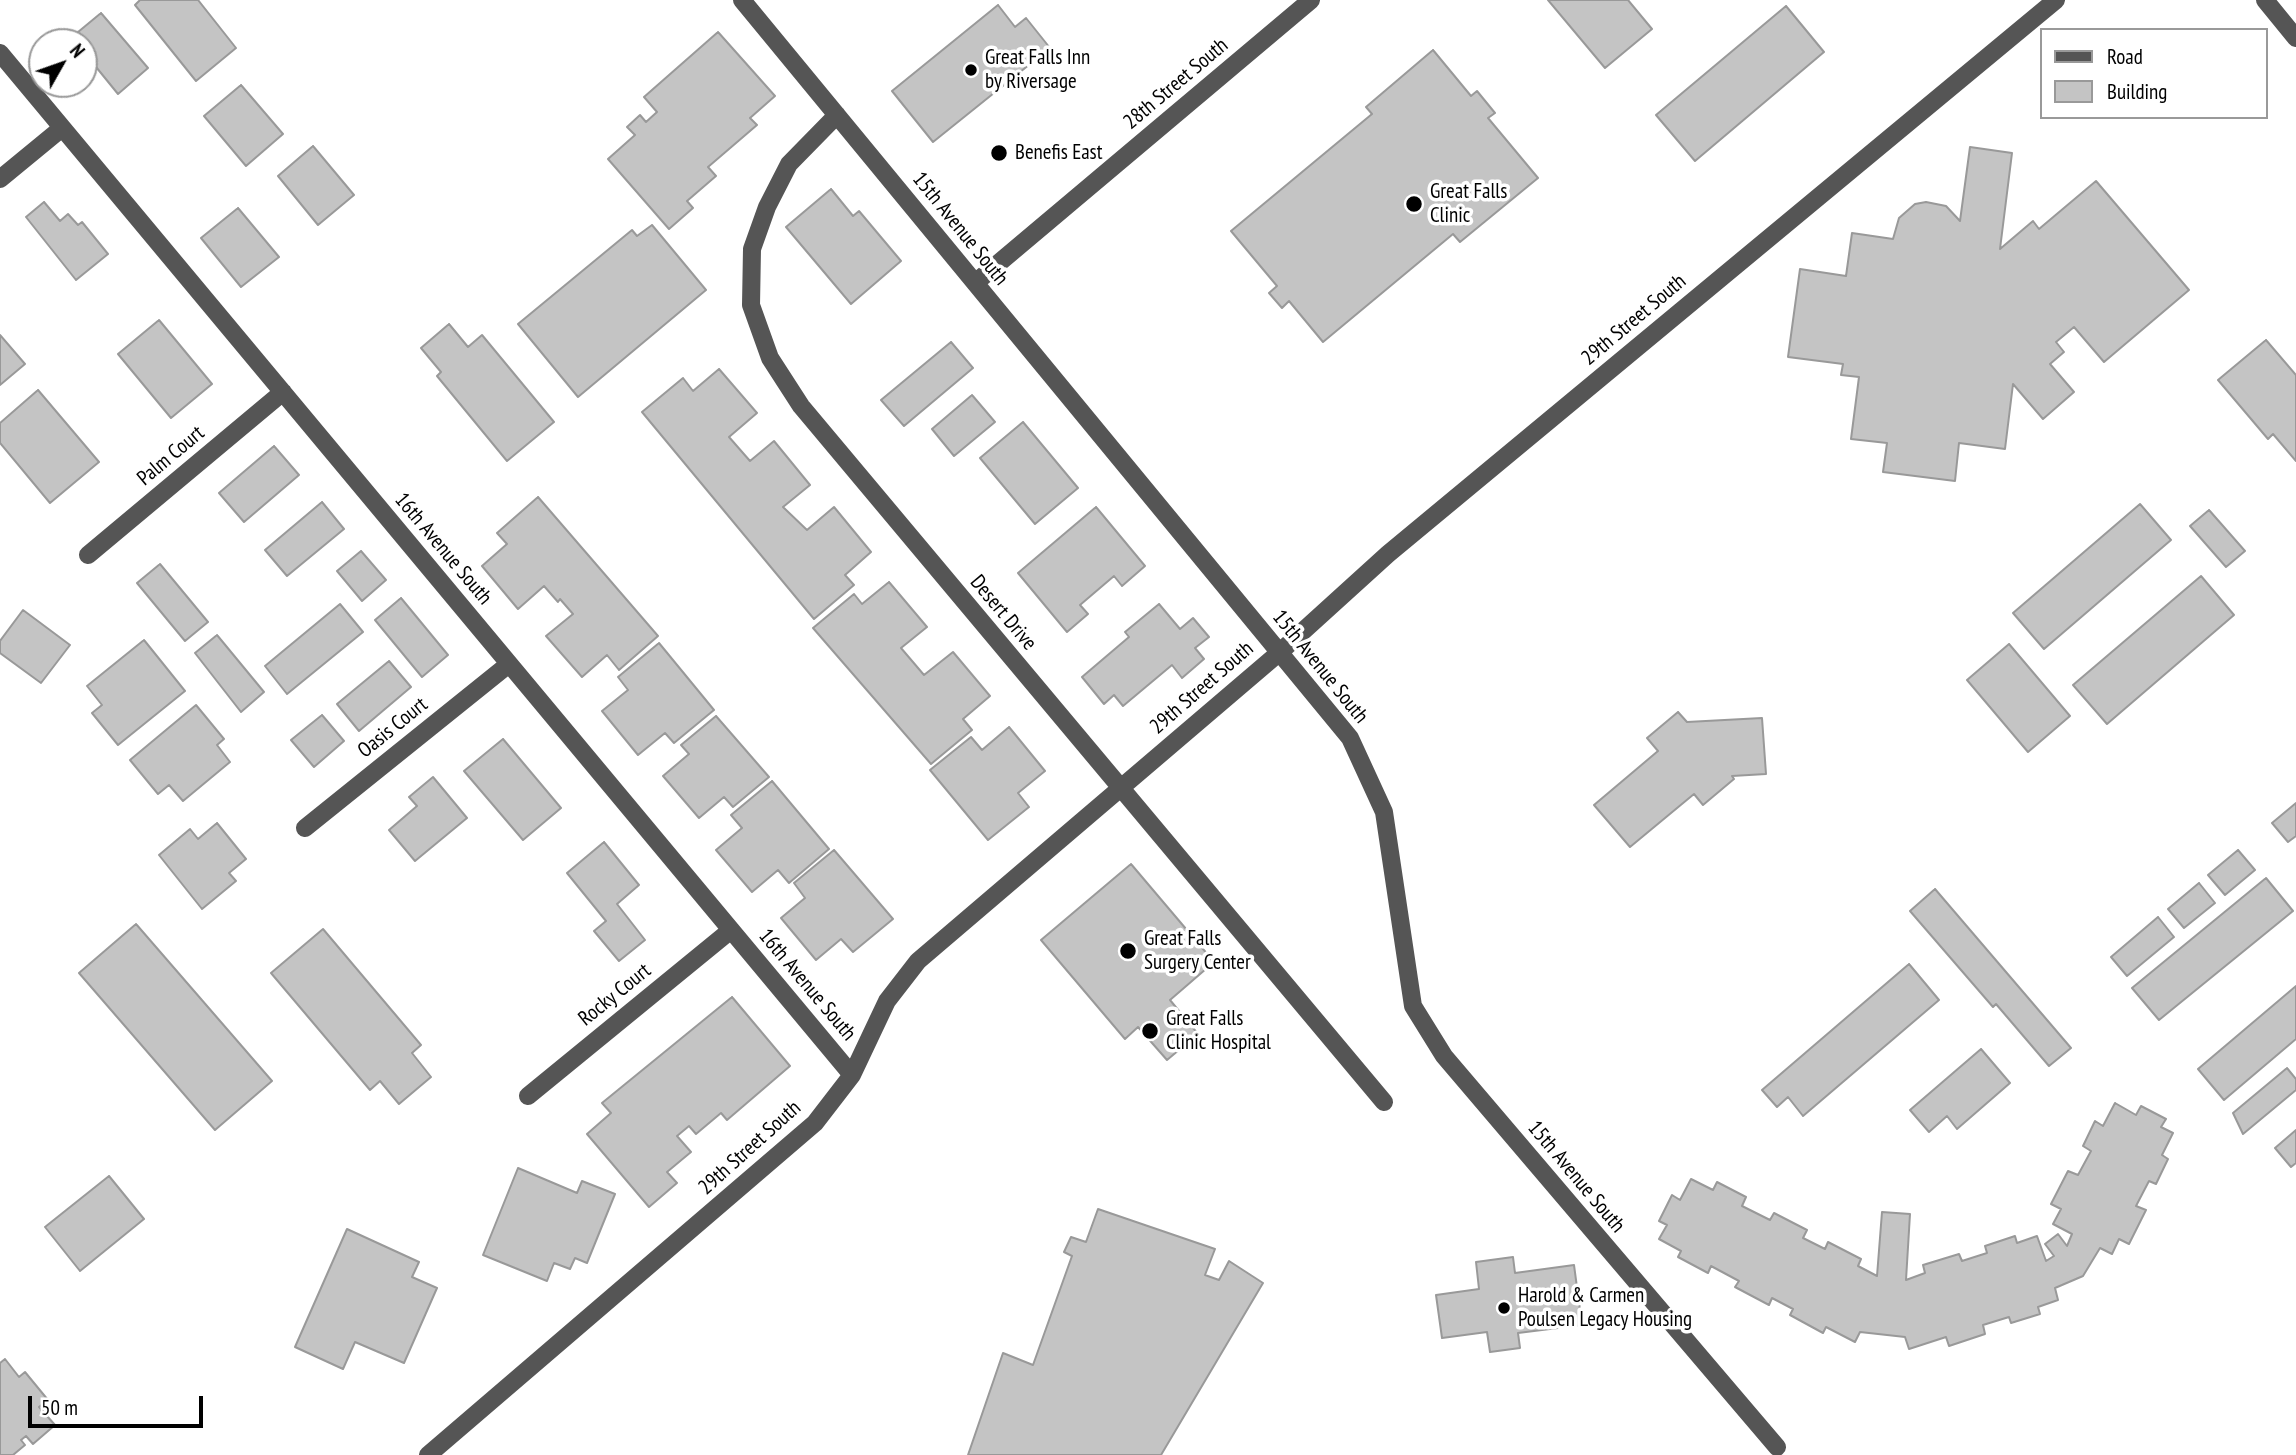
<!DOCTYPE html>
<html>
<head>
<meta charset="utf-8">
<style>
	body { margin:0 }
	#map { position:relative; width:2296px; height:1455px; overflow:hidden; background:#fff; font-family:"PT Sans Narrow",sans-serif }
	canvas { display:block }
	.legend { position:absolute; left:2040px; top:28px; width:228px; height:91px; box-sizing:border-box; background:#fff; border:2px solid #999; margin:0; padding:9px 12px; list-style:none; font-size:21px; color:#000 }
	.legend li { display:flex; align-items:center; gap:14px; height:35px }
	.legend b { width:35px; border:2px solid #999 }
	.north { position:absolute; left:28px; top:28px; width:70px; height:70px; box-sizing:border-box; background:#fff; border:2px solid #999; border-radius:50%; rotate:50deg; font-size:19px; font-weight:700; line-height:28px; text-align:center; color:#000 }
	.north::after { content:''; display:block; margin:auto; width:24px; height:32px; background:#000; clip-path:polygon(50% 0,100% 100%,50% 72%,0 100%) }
	.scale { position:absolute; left:28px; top:1396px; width:175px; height:32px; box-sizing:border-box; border:4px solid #000; border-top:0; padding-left:9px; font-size:21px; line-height:24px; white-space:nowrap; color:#000; -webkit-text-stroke:5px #fff; paint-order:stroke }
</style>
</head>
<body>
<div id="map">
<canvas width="2296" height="1455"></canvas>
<ul class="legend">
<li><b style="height:9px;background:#555"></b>Road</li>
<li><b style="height:19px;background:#c4c4c4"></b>Building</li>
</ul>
<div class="north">N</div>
<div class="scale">50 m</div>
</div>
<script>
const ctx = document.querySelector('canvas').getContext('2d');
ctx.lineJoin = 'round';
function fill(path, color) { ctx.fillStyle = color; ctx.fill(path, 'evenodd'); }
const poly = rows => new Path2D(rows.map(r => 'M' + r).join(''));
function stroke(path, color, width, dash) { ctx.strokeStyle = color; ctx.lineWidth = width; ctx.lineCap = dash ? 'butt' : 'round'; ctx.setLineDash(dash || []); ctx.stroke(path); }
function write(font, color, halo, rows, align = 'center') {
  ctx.font = font + ' "PT Sans Narrow",sans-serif'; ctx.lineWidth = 7; ctx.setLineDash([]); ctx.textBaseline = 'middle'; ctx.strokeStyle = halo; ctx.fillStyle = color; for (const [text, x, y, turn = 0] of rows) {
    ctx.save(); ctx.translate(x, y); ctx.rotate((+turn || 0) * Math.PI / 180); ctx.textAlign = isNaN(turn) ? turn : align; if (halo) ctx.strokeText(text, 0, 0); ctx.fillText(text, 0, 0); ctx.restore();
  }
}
const building = poly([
	[140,0,198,0,236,48,196,81,135,5,140,0],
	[1548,0,1628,0,1652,29,1605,68,1548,0],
	[998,5,1015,27,1026,18,1050,48,933,142,892,91,998,5],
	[1786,6,1824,52,1695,161,1656,115,1786,6],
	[101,13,148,68,118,94,92,62,84,69,84,42,66,42,101,13],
	[718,32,775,96,750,118,757,125,708,167,716,176,687,201,693,208,669,229,608,159,635,135,627,127,640,115,646,122,657,112,644,97,718,32],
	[1433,50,1471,96,1477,91,1495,113,1488,118,1538,178,1460,242,1453,234,1323,342,1289,301,1282,308,1269,293,1277,286,1231,231,1372,114,1366,107,1433,50],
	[241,85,283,134,246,166,204,116,241,85],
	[313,146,354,195,318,225,278,176,313,146],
	[1970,147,2012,153,2000,249,2033,221,2039,229,2096,181,2189,290,2104,362,2074,327,2056,342,2064,352,2050,364,2074,392,2043,419,2013,384,2005,449,1959,443,1955,481,1883,472,1887,443,1851,439,1859,377,1841,375,1843,364,1788,357,1800,269,1846,276,1852,233,1893,239,1899,218,1915,204,1926,202,1946,206,1960,221,1970,147],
	[831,189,853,216,859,211,901,261,851,304,786,227,831,189],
	[44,202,60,221,68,214,78,225,82,222,108,254,76,280,26,217,44,202],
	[238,208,279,257,241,287,201,238,238,208],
	[652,225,706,290,578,397,518,324,632,230,637,236,652,225],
	[159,320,212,384,171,418,118,354,159,320],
	[449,324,468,347,482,335,554,422,507,461,437,376,441,372,421,348,449,324],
	[0,335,25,364,0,385,0,335],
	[2266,340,2296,375,2296,461,2273,434,2268,439,2218,380,2266,340],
	[951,342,973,368,904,426,881,400,951,342],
	[719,369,757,413,729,437,750,461,774,441,810,485,783,507,807,530,834,507,871,552,845,575,854,585,814,619,642,412,683,378,693,391,719,369],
	[38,390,99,462,50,503,0,443,0,423,38,390],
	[972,395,995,422,954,456,932,429,972,395],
	[1023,422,1078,488,1035,524,980,458,1023,422],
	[274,446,299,475,244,522,219,493,274,446],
	[538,497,658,636,619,670,607,655,582,677,546,636,573,614,560,599,558,602,544,586,518,609,482,566,507,544,497,533,538,497],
	[322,502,344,529,287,576,265,550,322,502],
	[2140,504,2171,540,2044,649,2013,613,2140,504],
	[1096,507,1145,566,1122,586,1114,576,1080,605,1088,614,1067,632,1018,573,1096,507],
	[2209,510,2245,551,2226,567,2190,526,2209,510],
	[361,551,386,580,362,601,337,571,361,551],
	[160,564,208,622,185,641,137,583,160,564],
	[2201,576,2234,615,2107,724,2073,685,2201,576],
	[889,582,927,627,901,648,924,675,953,652,990,696,963,719,972,730,931,764,813,628,854,594,862,604,889,582],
	[401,598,448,655,422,677,375,620,401,598],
	[340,604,363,632,287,694,265,666,340,604],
	[1159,604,1180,629,1193,618,1209,637,1195,648,1204,659,1182,678,1172,665,1123,706,1114,695,1104,704,1082,677,1129,637,1125,632,1159,604],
	[23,610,70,645,41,683,0,653,0,641,23,610],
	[217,635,264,692,241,712,195,653,217,635],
	[144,640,185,691,118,745,92,713,102,705,87,686,144,640],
	[659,643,714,710,674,743,665,733,638,755,602,711,628,690,618,677,659,643],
	[2009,644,2070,716,2028,752,1967,680,2009,644],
	[389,661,411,687,359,731,337,704,389,661],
	[196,705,224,739,217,745,230,762,183,801,169,785,158,794,130,760,196,705],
	[1678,712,1687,722,1762,718,1766,774,1732,776,1734,779,1703,805,1694,794,1630,847,1594,805,1658,751,1647,738,1678,712],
	[322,715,344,741,314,767,291,740,322,715],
	[716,716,769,777,733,807,724,797,699,818,663,776,689,754,681,745,716,716],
	[1009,727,1045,771,1018,793,1029,807,988,840,930,770,971,737,982,750,1009,727],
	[503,739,561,808,523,840,464,771,503,739],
	[433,777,467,818,415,861,389,830,417,806,409,797,433,777],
	[772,781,829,849,789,883,778,870,752,892,716,850,742,828,731,815,772,781],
	[2296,803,2296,836,2288,842,2272,823,2296,803],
	[217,823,246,859,229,873,236,881,202,909,159,855,190,829,198,839,217,823],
	[604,842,639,885,617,904,645,940,619,961,594,931,606,921,567,873,604,842],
	[834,850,893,919,853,952,841,939,816,960,781,918,805,898,794,883,834,850],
	[2238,850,2255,870,2225,895,2208,875,2238,850],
	[1131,864,1214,962,1170,1000,1198,1034,1167,1060,1138,1027,1125,1039,1041,940,1131,864],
	[2266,878,2293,911,2159,1020,2132,988,2266,878],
	[2199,883,2215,903,2184,928,2168,909,2199,883],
	[1935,889,2071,1048,2049,1066,1996,1004,1993,1007,1910,911,1935,889],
	[2158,917,2174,937,2127,976,2111,957,2158,917],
	[136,924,272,1081,215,1130,79,973,136,924],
	[323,929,421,1045,412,1053,431,1077,399,1104,380,1081,370,1090,271,973,323,929],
	[1909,964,1939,1000,1803,1116,1788,1097,1777,1107,1762,1090,1909,964],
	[2296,986,2296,1039,2224,1100,2198,1069,2296,986],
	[732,997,790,1066,727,1120,721,1113,696,1134,689,1126,677,1136,691,1152,667,1172,677,1183,649,1207,587,1134,611,1113,602,1103,732,997],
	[1981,1049,2010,1083,1957,1129,1947,1116,1929,1132,1910,1110,1981,1049],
	[2287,1068,2296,1079,2296,1090,2243,1134,2233,1113,2287,1068],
	[2115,1103,2136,1115,2141,1106,2166,1119,2161,1127,2173,1133,2162,1155,2168,1159,2156,1184,2149,1181,2136,1206,2146,1210,2129,1244,2119,1239,2112,1254,2100,1248,2083,1276,2055,1288,2058,1300,2038,1307,2040,1314,2011,1323,2009,1317,1983,1325,1985,1334,1949,1346,1946,1337,1909,1349,1905,1337,1860,1332,1855,1342,1826,1327,1823,1333,1790,1315,1793,1309,1772,1298,1769,1305,1735,1287,1739,1281,1711,1266,1708,1273,1678,1257,1681,1251,1659,1239,1667,1225,1659,1221,1672,1195,1680,1200,1691,1179,1713,1190,1717,1182,1746,1197,1742,1206,1770,1220,1774,1213,1807,1230,1803,1238,1825,1249,1828,1242,1861,1259,1858,1266,1877,1276,1882,1212,1910,1214,1906,1280,1925,1273,1923,1265,1959,1254,1962,1261,1987,1253,1985,1246,2015,1236,2017,1243,2037,1236,2046,1261,2054,1256,2045,1244,2058,1234,2067,1246,2072,1234,2053,1224,2061,1209,2051,1204,2068,1171,2078,1175,2091,1151,2083,1146,2095,1121,2103,1126,2115,1103],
	[2296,1130,2296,1163,2291,1167,2275,1148,2296,1130],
	[518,1168,577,1193,582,1181,615,1194,587,1263,575,1258,570,1269,554,1263,547,1281,483,1255,518,1168],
	[109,1176,144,1219,80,1271,45,1227,109,1176],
	[1098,1209,1215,1249,1205,1275,1219,1280,1229,1261,1263,1283,1161,1455,968,1455,1003,1353,1033,1365,1072,1256,1064,1252,1071,1237,1086,1242,1098,1209],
	[347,1229,419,1262,412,1277,437,1288,404,1363,355,1342,343,1369,295,1347,347,1229],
	[1513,1257,1515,1273,1574,1265,1582,1325,1518,1333,1520,1348,1490,1352,1487,1332,1442,1338,1436,1295,1479,1289,1476,1262,1513,1257],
	[5,1359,19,1377,25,1372,48,1400,39,1407,55,1425,33,1444,26,1436,21,1440,25,1445,13,1455,0,1455,0,1363,5,1359]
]);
fill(building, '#c4c4c4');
stroke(building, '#999', 2);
stroke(poly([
	[742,0,1350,738,1384,812,1413,1006,1444,1056,1777,1447],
	[2265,0,2296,38],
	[0,53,852,1075],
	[837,115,789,164,767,207,752,249,751,305,770,358,801,406,1384,1102],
	[0,179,62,128],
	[975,283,1311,0],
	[88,555,283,392],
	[305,828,509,664],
	[528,1096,731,930],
	[428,1455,815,1123,852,1075,887,1001,918,961,1280,652,1388,554,2056,0]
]), '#555', 18);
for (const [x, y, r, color] of [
	[971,70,7,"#000"],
	[999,153,9,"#000"],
	[1414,204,9,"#000"],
	[1128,951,9,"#000"],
	[1150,1031,9,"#000"],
	[1504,1308,7,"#000"]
]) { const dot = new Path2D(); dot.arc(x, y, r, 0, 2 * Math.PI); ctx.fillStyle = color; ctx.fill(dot); stroke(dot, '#fff', 2.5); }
write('21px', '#000', '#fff', [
	["Great Falls Inn",985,58],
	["by Riversage",985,82],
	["Benefis East",1015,153],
	["Great Falls",1430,192],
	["Clinic",1430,216],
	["Great Falls",1144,939],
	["Surgery Center",1144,963],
	["Great Falls",1166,1019],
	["Clinic Hospital",1166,1043],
	["Harold & Carmen",1518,1296],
	["Poulsen Legacy Housing",1518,1320]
], 'left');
write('21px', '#000', '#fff', [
	["28th Street South",1176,84,-40],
	["15th Avenue South",960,229,51],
	["29th Street South",1634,320,-40],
	["Palm Court",171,456,-40],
	["16th Avenue South",443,549,50],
	["Desert Drive",1003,613,50],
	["15th Avenue South",1320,667,51],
	["29th Street South",1202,688,-41],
	["Oasis Court",393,728,-39],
	["16th Avenue South",807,985,50],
	["Rocky Court",615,995,-39],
	["29th Street South",750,1148,-42],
	["15th Avenue South",1576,1177,50]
]);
</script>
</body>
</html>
